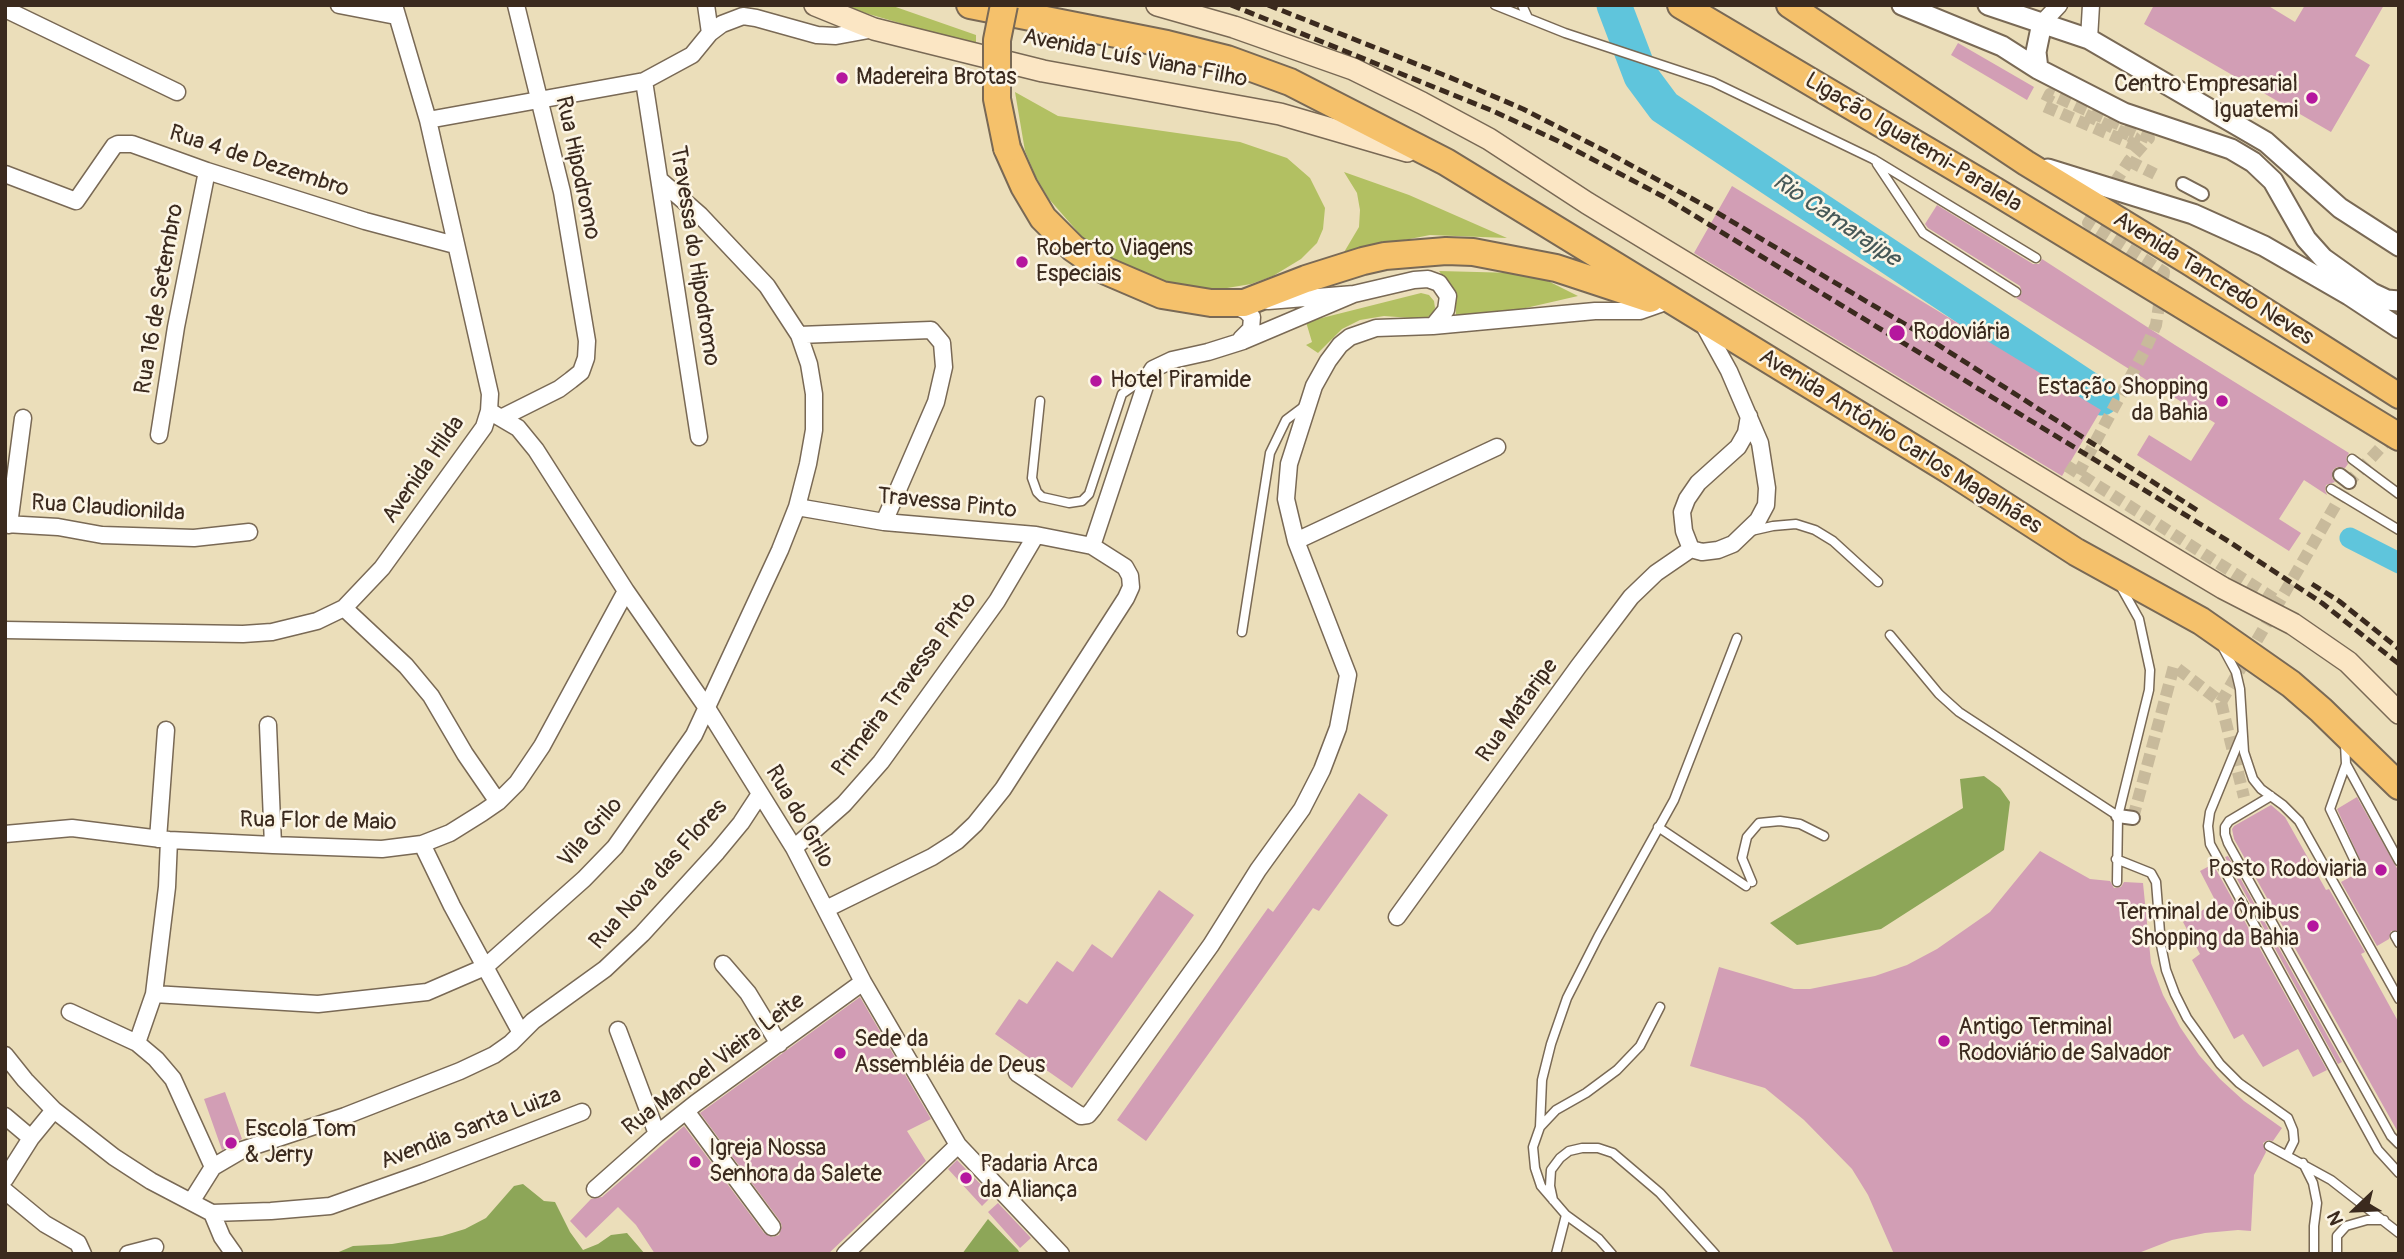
<!DOCTYPE html>
<html>
<head>
<meta charset="utf-8">
<style>
	body { margin:0 }
	#map { position:relative; width:2404px; height:1259px; overflow:hidden; background:#ebdeba; font-family:Pangolin,sans-serif }
	canvas { display:block }
	.frame { position:absolute; inset:0; border:7px solid #3b2a1e; pointer-events:none }
	.north { position:absolute; left:2320px; top:1175px; width:70px; height:70px; -webkit-text-stroke:5px #fcf5e5; paint-order:stroke; rotate:247deg; font-size:19px; font-weight:700; line-height:28px; text-align:center; color:#3b2a1e }
	.north::after { content:''; display:block; margin:auto; width:24px; height:32px; background:#3b2a1e; clip-path:polygon(50% 0,100% 100%,50% 72%,0 100%) }
</style>
</head>
<body>
<div id="map">
<canvas width="2404" height="1259"></canvas>
<div class="frame"></div>
<div class="north">N</div>
</div>
<script>
const ctx = document.querySelector('canvas').getContext('2d');
ctx.lineJoin = 'round';
function fill(path, color) { ctx.fillStyle = color; ctx.fill(path, 'evenodd'); }
const poly = rows => new Path2D(rows.map(r => 'M' + r).join(''));
function stroke(path, color, width, dash) { ctx.strokeStyle = color; ctx.lineWidth = width; ctx.lineCap = dash ? 'butt' : 'round'; ctx.setLineDash(dash || []); ctx.stroke(path); }
function write(font, color, halo, rows, align = 'center') {
  ctx.font = font + ' Pangolin,sans-serif'; ctx.lineWidth = 5; ctx.setLineDash([]); ctx.textBaseline = 'middle'; ctx.strokeStyle = halo; ctx.fillStyle = color; for (const [text, x, y, turn = 0] of rows) {
    ctx.save(); ctx.translate(x, y); ctx.rotate((+turn || 0) * Math.PI / 180); ctx.textAlign = isNaN(turn) ? turn : align; if (halo) ctx.strokeText(text, 0, 0); ctx.fillText(text, 0, 0); ctx.restore();
  }
}
fill(poly([
	[844,5,890,5,976,35,976,45,865,13],
	[1015,92,1058,116,1240,142,1287,158,1310,178,1325,208,1323,229,1317,243,1301,259,1273,276,1251,284,1221,289,1184,288,1148,279,1112,261,1084,239,1049,199,1036,177,1025,151],
	[1344,172,1409,195,1507,238,1430,235,1384,244,1340,259,1359,227,1360,210,1357,193],
	[1439,271,1515,273,1546,280,1578,296,1517,310,1456,316,1455,292],
	[1421,293,1429,295,1434,301,1435,308,1432,314,1425,319,1384,316,1360,320,1342,329,1318,353,1306,345,1312,342,1306,322]
]), '#b2c062');
fill(poly([
	[1984,776,2000,788,2010,802,2004,850,1881,929,1797,945,1770,923,1963,808,1960,779],
	[523,1184,544,1201,555,1202,570,1232,583,1250,598,1244,611,1235,627,1233,645,1254,334,1254,353,1246,392,1244,442,1236,465,1229,486,1218,514,1186],
	[988,1219,1018,1250,1020,1254,962,1254]
]), '#8da658');
stroke(poly([
	[2350,538,2399,563]
]), '#5fc5dc', 21);
stroke(poly([
	[1614,5,1641,76,1664,107,2102,398]
]), '#5fc5dc', 35);
fill(poly([
	[2154,5,2267,5,2295,22,2305,5,2384,5,2355,56,2370,65,2331,132,2144,24],
	[1958,43,2034,87,2027,100,1951,55],
	[1732,186,2101,410,2062,476,1694,253],
	[1937,205,2033,264,2039,264,2042,259,2175,345,2349,453,2346,458,2348,464,2345,468,2337,467,2333,470,2332,478,2335,482,2326,485,2325,490,2327,495,2304,480,2279,519,2301,533,2289,551,2137,455,2149,435,2191,461,2215,423,2016,298,2022,293,2020,286,1928,228,1925,224],
	[1359,793,1388,815,1319,911,1313,908,1146,1141,1117,1120,1268,908,1273,912],
	[2357,797,2399,872,2399,931,2391,931,2389,939,2377,946,2341,882,2354,875,2362,878,2366,873,2337,809],
	[2271,805,2285,817,2326,890,2329,889,2365,952,2361,954,2399,1023,2399,1134,2234,839,2232,829,2234,826],
	[2040,851,2090,879,2110,881,2114,888,2121,887,2124,882,2143,883,2151,963,2163,995,2180,1027,2199,1055,2220,1079,2244,1101,2282,1128,2273,1141,2268,1140,2263,1143,2266,1152,2254,1175,2251,1231,2238,1230,2205,1233,2172,1240,2136,1254,1894,1254,1868,1195,1852,1169,1804,1120,1765,1088,1690,1066,1719,967,1794,989,1810,989,1875,976,1907,965,1937,949,1990,912],
	[2228,856,2342,1062,2338,1064,2225,857],
	[2213,864,2327,1070,2313,1077,2298,1049,2263,1067,2243,1034,2234,1039,2192,960,2200,954,2183,922,2216,902,2200,871],
	[1159,890,1194,915,1072,1088,995,1034,1019,999,1027,1004,1057,961,1073,972,1092,944,1112,958],
	[860,997,931,1119,907,1131,926,1161,828,1254,655,1254,636,1225,618,1207,586,1238,570,1221,591,1199,602,1197,684,1126,764,1233,773,1237,779,1235,782,1226,780,1221,700,1113],
	[225,1092,242,1139,222,1150,204,1099],
	[957,1160,992,1196,982,1206,948,1169],
	[998,1203,1031,1238,1020,1248,988,1212]
]), '#d29eb5');
stroke(poly([
	[2129,161,2155,174],
	[2067,466,2279,602],
	[2078,474,2145,350,2156,325,2164,272,2088,223,2129,161,2149,138,2050,94,2044,106,2132,144,2135,138,2082,113],
	[2221,702,2244,797],
	[2133,818,2174,666,2221,702,2349,482,2396,431]
]), '#c8ba9b', 12, [12, 6]);
const service = poly([
	[1495,5,1565,33,1713,82,1873,159,2036,258],
	[1522,5,1528,18],
	[1877,164,1923,233,2016,292],
	[1040,401,1032,478,1037,492,1042,497,1069,503,1082,501,1089,494,1122,394,1145,378],
	[2352,459,2399,494],
	[2331,489,2399,530],
	[1751,531,1773,526,1796,524,1815,530,1833,541,1878,582],
	[1242,632,1270,453,1286,420,1306,405],
	[1890,635,1939,694,1959,712,2118,816],
	[2223,648,2236,672,2240,689,2244,752,2253,779,2261,789,2283,805,2299,821,2399,999],
	[2242,734,2210,812,2208,826,2210,844,2378,1150,2399,1173],
	[2345,744,2346,764,2330,809,2360,872],
	[2346,764,2399,861],
	[2271,796,2229,821,2225,827,2225,834,2228,843,2391,1136,2399,1144],
	[1658,827,1746,886],
	[2116,859,2151,873,2156,882,2161,945,2166,970,2175,994,2187,1018,2220,1064,2239,1083,2288,1118,2293,1130,2294,1141,2287,1155],
	[1752,882,1742,858,1747,837,1759,823,1780,821,1800,824,1824,836],
	[2117,882,2118,816,2149,690,2150,670,2139,619,2121,587],
	[2395,936,2399,943],
	[1540,1127,1542,1080,1551,1044,1567,998,1598,937,1674,800,1737,638],
	[2269,1146,2331,1180,2399,1233],
	[2303,1163,2313,1183,2317,1203,2314,1226,2314,1254],
	[1553,1200,1550,1186,1551,1170,1560,1158,1569,1151,1582,1148,1598,1148,1613,1153,1660,1193,1715,1254],
	[1556,1254,1566,1215],
	[1612,1254,1599,1239,1566,1215,1541,1186,1535,1168,1533,1147,1540,1127,1556,1110,1586,1093,1617,1070,1640,1046,1660,1007],
	[2337,1254,2337,1236,2346,1226,2367,1220,2384,1220]
]);
const pedestrian = poly([
	[2183,184,2202,194],
	[2340,475,2349,482],
	[2118,816,2133,818]
]);
const minor = poly([
	[339,5,396,16],
	[706,5,710,33],
	[5,9,177,92],
	[2042,23,2059,5],
	[2089,39,2091,5],
	[644,81,699,437],
	[428,120,644,81,692,55,710,33,722,24,743,16,756,18,817,35,836,36,874,29],
	[5,174,76,201,114,146,118,144,132,144,207,171,365,221,455,245],
	[1268,301,1354,294,1414,280,1428,279,1439,283,1448,296,1446,310,1433,326],
	[1232,304,1246,311,1252,317,1251,329,1241,339],
	[799,335,931,330,942,343,944,367,936,402,884,522],
	[489,411,518,428,536,450,626,591,707,708,794,848,863,982,958,1145,1061,1254],
	[503,417,559,389,571,380,581,372,586,358,587,341,562,192,516,5],
	[159,435,176,327,207,171],
	[797,507,884,522,1036,535,1092,546,1125,567,1130,576,1131,587,1126,598,1003,789,975,824,957,841,932,857,826,909],
	[5,524,58,527,102,535,194,538,249,532],
	[9,525,23,418],
	[1296,541,1497,447],
	[1092,546,1148,377,1153,369,1172,360,1208,352,1243,341,1354,294],
	[1691,549,1684,531,1682,512,1687,499,1698,483,1738,447,1746,433,1749,416],
	[344,608,406,666,431,696,465,754,498,802],
	[5,630,243,634,272,632,317,621,344,608,382,568,484,427,489,411,490,394,428,120,394,5],
	[268,725,273,845],
	[5,834,72,828,169,840,273,845,382,849,422,844,450,833,482,813,498,802,517,783,542,746,626,591],
	[158,839,166,730],
	[422,844,452,906,521,1033],
	[794,848,844,804,881,762,997,601,1036,535],
	[1397,917,1578,667,1631,597,1656,573,1691,549,1702,552,1718,550,1733,544,1758,520,1766,505,1767,488,1760,443,1729,371,1702,322],
	[723,964,748,993,779,1044],
	[154,994,318,1004,427,992,485,967,584,879,615,847,694,735,780,550,797,507,808,464,814,430,814,394,809,364,799,335,767,286,700,215,661,181],
	[70,1012,137,1043,156,1059,173,1079,213,1167],
	[618,1030,657,1134],
	[137,1043,154,994,167,887,169,840],
	[5,1055,25,1080,54,1110,114,1157,151,1181,212,1213,222,1237,234,1254],
	[1017,1073,1081,1116,1088,1115,1093,1109,1211,945,1258,870,1302,809,1322,770,1338,728,1348,675,1296,541,1286,499,1289,464,1314,386,1328,361,1340,345,1350,337,1376,328,1433,326,1595,311,1640,311,1660,304],
	[686,1111,772,1227],
	[5,1116,31,1138],
	[5,1179,31,1138,54,1110],
	[595,1189,657,1134,696,1103,863,982],
	[5,1191,45,1224,78,1243,83,1254],
	[191,1202,213,1167,242,1150,345,1116,460,1071,494,1055,511,1043,533,1021,605,969,642,934,717,852,741,823,760,794],
	[212,1213,271,1211,330,1206,423,1173,582,1112],
	[128,1254,155,1247],
	[845,1254,958,1145]
]);
const tertiary = poly([
	[1902,5,2002,46,2038,69,2124,113,2231,149,2253,162,2273,181,2306,239,2323,258,2372,293,2387,300,2399,301],
	[1988,5,2089,39,2266,142,2340,208,2399,246],
	[2038,69,2036,52,2042,23],
	[2048,169,2193,214,2264,246,2349,295,2399,328]
]);
const secondary = poly([
	[815,5,874,29,1043,71,1280,114,1407,151],
	[1157,5,1234,27,1353,69,1422,103,1489,139,1587,203,2066,494,2223,588,2293,624,2348,662,2399,713]
]);
const primary = poly([
	[1789,5,2026,163,2190,263,2399,396]
]);
const trunk = poly([
	[970,5,1167,44,1227,59,1290,82,1446,162,1949,470,2076,552,2201,621,2291,684,2321,710,2399,786],
	[1681,5,1995,191,2399,437],
	[1007,148,1024,186,1043,218,1073,248,1106,271,1162,295,1211,303,1244,303,1306,279,1363,261,1385,256,1446,251,1473,252,1556,268,1650,299]
]);
stroke(service, '#796955', 11);
stroke(pedestrian, '#796955', 16);
stroke(minor, '#796955', 19);
stroke(tertiary, '#796955', 23);
stroke(secondary, '#796955', 24);
stroke(primary, '#796955', 28);
stroke(trunk, '#796955', 30);
stroke(service, '#fff', 8);
stroke(pedestrian, '#fff', 12);
stroke(minor, '#fff', 16);
stroke(tertiary, '#fff', 19);
stroke(secondary, '#fbe6c4', 21);
stroke(primary, '#f5c16b', 24);
stroke(trunk, '#f5c16b', 26);
stroke(poly([
	[1231,5,1493,111,1558,141,1664,197,2228,541,2322,603,2399,664],
	[1268,5,1449,77,1523,109,1605,151,1711,209,1918,332,2200,512],
	[2312,584,2339,601,2399,649]
]), '#3b2a1e', 5, [10, 5]);
const trunkBridge = poly([
	[1004,5,997,40,997,99,1007,148]
]);
stroke(trunkBridge, '#796955', 30, []);
stroke(trunkBridge, '#f5c16b', 26);
for (const [x, y, r, color] of [
	[842,78,7,"#b5179e"],
	[2312,98,7,"#b5179e"],
	[1022,262,7,"#b5179e"],
	[1897,333,9,"#b5179e"],
	[1096,381,7,"#b5179e"],
	[2222,401,7,"#b5179e"],
	[2381,870,7,"#b5179e"],
	[2313,926,7,"#b5179e"],
	[1944,1041,7,"#b5179e"],
	[840,1053,7,"#b5179e"],
	[231,1143,7,"#b5179e"],
	[695,1162,7,"#b5179e"],
	[966,1178,7,"#b5179e"]
]) { const dot = new Path2D(); dot.arc(x, y, r, 0, 2 * Math.PI); ctx.fillStyle = color; ctx.fill(dot); stroke(dot, '#fcf5e5', 2.5); }
write('23px', '#3b2a1e', '#fcf5e5', [
	["Avenida Luís Viana Filho",1135,59,11],
	["Ligação Iguatemi-Paralela",1913,143,31],
	["Rua 4 de Dezembro",259,162,18],
	["Rua Hipodromo",577,168,78],
	["Travessa do Hipodromo",694,256,81],
	["Avenida Tancredo Neves",2213,279,32],
	["Rua 16 de Setembro",160,299,-80],
	["Avenida Antônio Carlos Magalhães",1900,442,32],
	["Avenida Hilda",424,470,-55],
	["Travessa Pinto",947,504,6],
	["Rua Claudionilda",108,509,4],
	["Primeira Travessa Pinto",905,685,-53],
	["Rua Mataripe",1518,711,-54],
	["Rua do Grilo",799,817,60],
	["Rua Flor de Maio",318,822,1],
	["Vila Grilo",591,833,-49],
	["Rua Nova das Flores",659,875,-48],
	["Rua Manoel Vieira Leite",714,1065,-37],
	["Avendia Santa Luiza",471,1129,-21]
]);
write('23px', '#3b2a1e', '#fcf5e5', [
	["Madereira Brotas",856,78],
	["Centro Empresarial",2298,85,"right"],
	["Iguatemi",2298,111,"right"],
	["Roberto Viagens",1036,249],
	["Especiais",1036,275],
	["Rodoviária",1913,333],
	["Hotel Piramide",1110,381],
	["Estação Shopping",2208,388,"right"],
	["da Bahia",2208,414,"right"],
	["Posto Rodoviaria",2367,870,"right"],
	["Terminal de Ônibus",2299,913,"right"],
	["Shopping da Bahia",2299,939,"right"],
	["Antigo Terminal",1958,1028],
	["Rodoviário de Salvador",1958,1054],
	["Sede da",854,1040],
	["Assembléia de Deus",854,1066],
	["Escola Tom",245,1130],
	["& Jerry",245,1156],
	["Igreja Nossa",709,1149],
	["Senhora da Salete",709,1175],
	["Padaria Arca",980,1165],
	["da Aliança",980,1191]
], 'left');
write('italic 24px', '#465857', '#fcf5e5', [
	["Rio Camarajipe",1836,221,34]
]);
</script>
</body>
</html>
